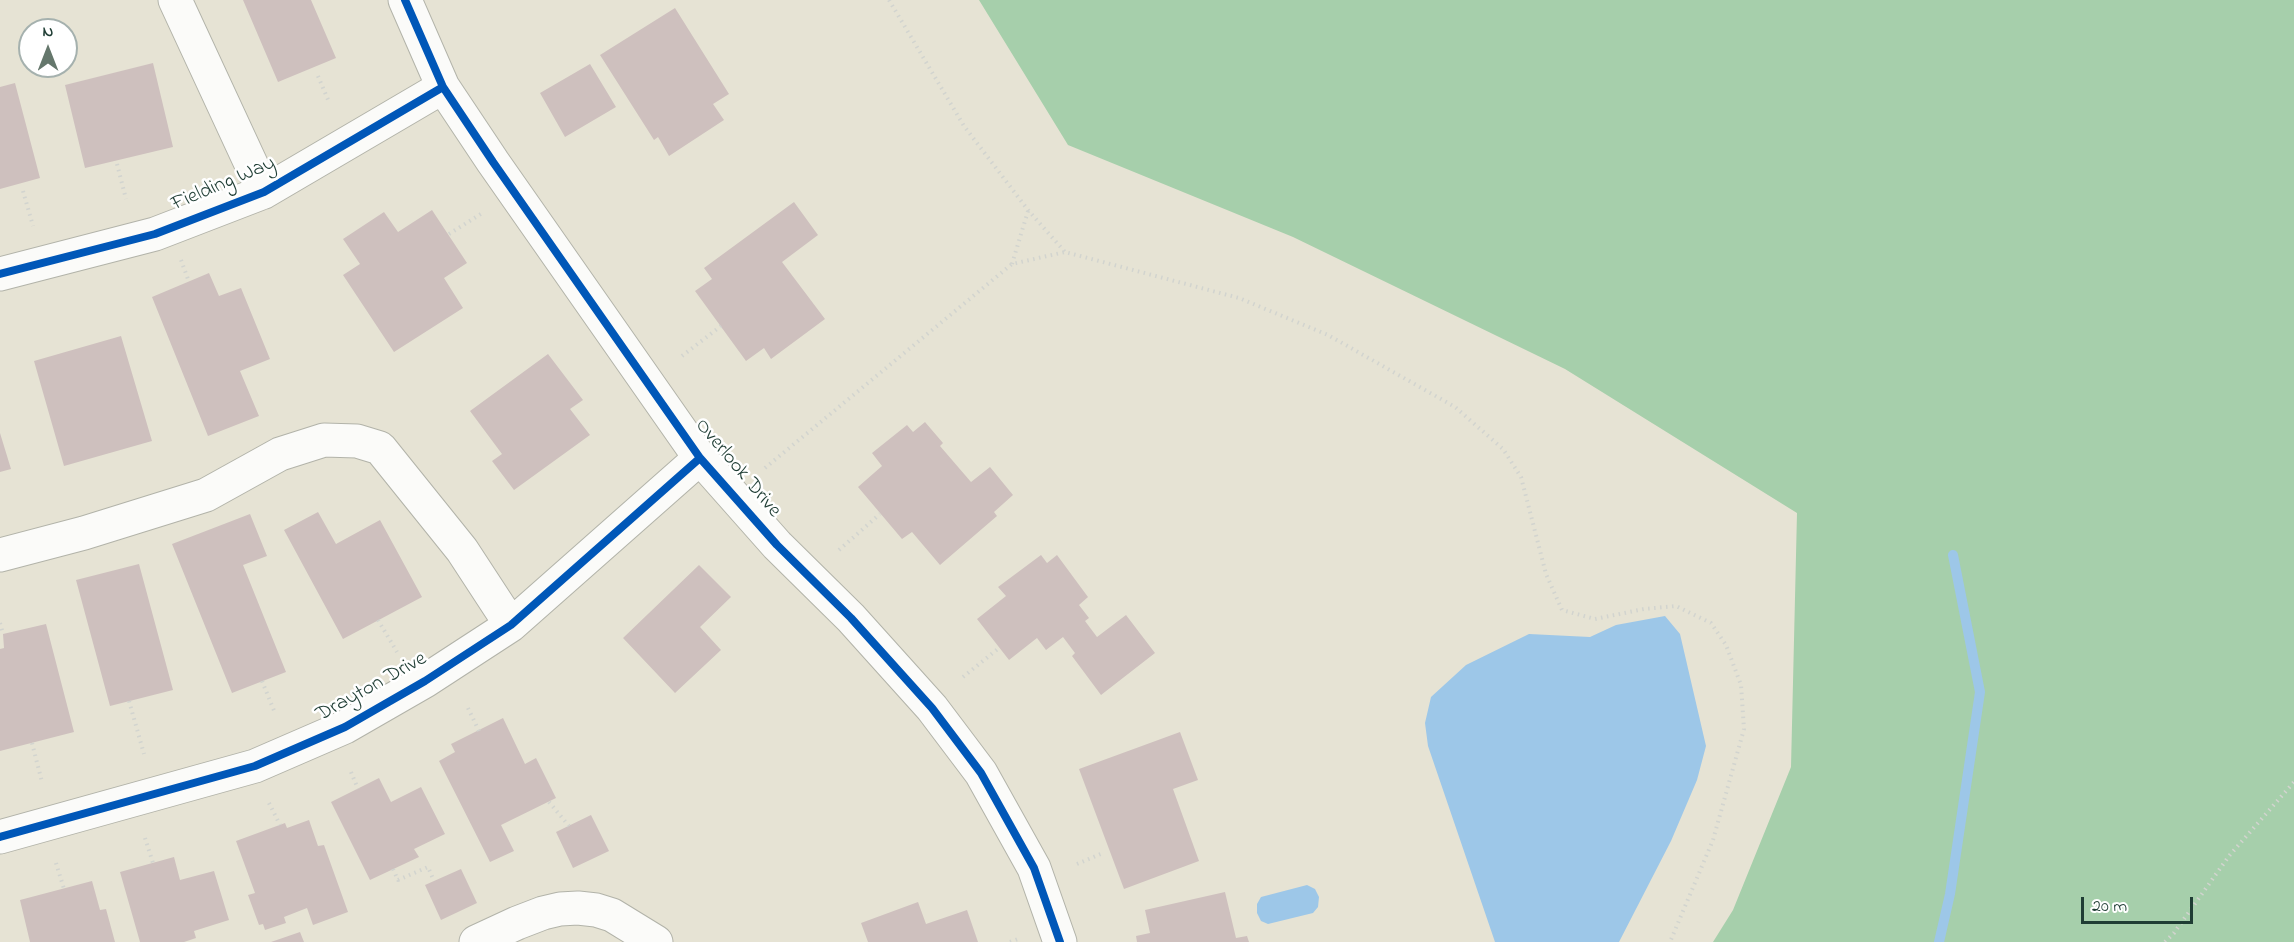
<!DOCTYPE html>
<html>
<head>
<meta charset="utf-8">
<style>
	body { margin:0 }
	#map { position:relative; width:2294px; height:942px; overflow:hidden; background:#e6e3d4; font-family:"Indie Flower",sans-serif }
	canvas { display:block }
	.north { position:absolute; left:18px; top:18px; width:60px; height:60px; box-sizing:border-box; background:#fff; border:2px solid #a5b1ae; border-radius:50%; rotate:0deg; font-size:16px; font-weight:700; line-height:24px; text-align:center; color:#1f3d34 }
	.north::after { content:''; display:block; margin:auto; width:21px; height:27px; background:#65776c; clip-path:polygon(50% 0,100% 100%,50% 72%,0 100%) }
	.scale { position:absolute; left:2081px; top:897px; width:112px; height:27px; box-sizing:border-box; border:3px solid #1f3d34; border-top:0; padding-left:8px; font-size:18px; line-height:21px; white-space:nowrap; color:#1f3d34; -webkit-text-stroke:4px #fff; paint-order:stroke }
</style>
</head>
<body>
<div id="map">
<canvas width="2294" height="942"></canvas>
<div class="north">N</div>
<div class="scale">20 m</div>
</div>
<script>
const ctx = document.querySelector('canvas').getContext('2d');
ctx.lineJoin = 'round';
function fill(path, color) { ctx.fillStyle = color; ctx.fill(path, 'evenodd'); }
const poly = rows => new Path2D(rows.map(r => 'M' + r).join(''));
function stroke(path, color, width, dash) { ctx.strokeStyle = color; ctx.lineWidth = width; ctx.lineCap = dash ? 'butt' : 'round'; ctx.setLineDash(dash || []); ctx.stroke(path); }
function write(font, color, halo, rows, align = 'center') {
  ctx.font = font + ' "Indie Flower",sans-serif'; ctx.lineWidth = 5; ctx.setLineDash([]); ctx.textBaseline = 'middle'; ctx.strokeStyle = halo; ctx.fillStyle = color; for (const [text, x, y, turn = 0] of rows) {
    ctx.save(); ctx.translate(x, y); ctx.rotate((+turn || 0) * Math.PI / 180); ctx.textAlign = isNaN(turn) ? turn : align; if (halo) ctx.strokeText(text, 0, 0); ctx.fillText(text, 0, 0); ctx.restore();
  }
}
fill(poly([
	[979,0,2294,0,2294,942,1713,942,1733,910,1791,767,1797,513,1565,369,1293,237,1068,145]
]), '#a6cfab');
fill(poly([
	[1665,616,1680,634,1706,746,1697,780,1671,841,1619,942,1495,942,1428,746,1425,723,1431,697,1466,665,1529,634,1590,637,1616,625],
	[1307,885,1315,889,1319,897,1318,907,1313,913,1268,924,1261,921,1257,913,1257,904,1261,897]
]), '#9dc7e8');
stroke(poly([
	[1939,942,1950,894,1980,692,1953,555]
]), '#9dc7e8', 10);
fill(poly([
	[243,0,311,0,336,58,278,82],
	[675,8,729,94,713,104,724,120,669,156,658,137,654,140,600,55],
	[153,63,173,147,85,168,65,85],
	[590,64,616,107,565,137,540,93],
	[15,83,40,178,0,189,0,87],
	[794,202,818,235,782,262,825,319,771,359,764,348,746,361,695,291,712,279,704,268],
	[432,210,467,263,444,278,463,308,394,352,343,275,360,264,343,239,384,212,398,232],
	[209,273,219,296,241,288,270,359,240,371,259,416,208,436,152,297],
	[121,336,152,441,64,466,34,361],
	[548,354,583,400,570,409,590,435,514,490,492,461,502,454,470,411],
	[925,422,943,443,940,446,971,482,990,467,1013,495,994,512,997,516,940,565,912,532,902,539,858,487,882,466,872,453,907,425,913,432],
	[0,433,11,469,0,472],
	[318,512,336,544,380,520,422,597,343,639,284,530],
	[250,514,267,556,243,565,286,672,232,693,172,544],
	[1041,555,1047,563,1057,555,1088,597,1079,605,1089,618,1085,621,1097,637,1126,615,1155,653,1101,695,1072,656,1075,653,1063,637,1046,650,1037,638,1009,660,977,619,1006,596,998,587],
	[139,564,173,690,110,706,76,580],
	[699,565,731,597,700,627,721,650,675,693,623,638],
	[46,624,74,732,0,751,0,649,4,648,3,634],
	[503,718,525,764,536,758,556,798,501,825,514,851,490,862,439,761,455,752,451,744],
	[1180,732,1198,780,1173,789,1199,861,1124,889,1079,769],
	[379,778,391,802,421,787,445,834,414,849,419,857,370,880,331,802],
	[591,815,609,851,573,868,556,832],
	[309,820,318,846,324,845,348,912,313,925,307,908,284,917,286,923,265,930,263,924,259,925,248,895,255,893,236,841,285,823,287,828],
	[174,857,180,880,214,871,229,920,194,931,196,938,184,942,140,942,120,872],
	[461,869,477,903,441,920,425,885],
	[92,881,100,910,106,909,115,942,30,942,20,900],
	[1225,892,1236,938,1247,936,1249,942,1137,942,1136,936,1150,933,1145,910],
	[918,902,926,924,967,910,978,942,868,942,861,923],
	[300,932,304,942,271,942]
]), '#cec0be');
const minor = poly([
	[175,0,264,192],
	[405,0,443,87,493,162,700,458,777,545,851,618,932,708,981,773,1034,868,1060,942],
	[0,274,155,234,264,192,443,87],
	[0,555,84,533,206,495,280,454,324,440,357,441,380,448,462,550,511,625],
	[0,837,255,766,345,727,425,681,511,625,700,458],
	[476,942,517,923,543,913,560,909,578,908,596,910,612,915,656,942]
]);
stroke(minor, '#b2b3a9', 35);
stroke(poly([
	[889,0,964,126,1028,210,1065,252],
	[318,76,329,102],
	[117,164,126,199],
	[23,191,33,226],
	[449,234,484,212],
	[181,260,189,282],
	[1012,264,1028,211],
	[682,356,721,326],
	[765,468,1012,264,1065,252,1239,298,1328,335,1455,407,1503,449,1521,477,1546,574,1562,610,1595,619,1644,609,1676,606,1711,623,1726,645,1741,685,1744,729,1713,840,1670,942],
	[839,550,880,514],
	[378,620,397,652],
	[0,623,3,634],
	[963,677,999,648],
	[262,681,275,713],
	[129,701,144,754],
	[468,708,479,731],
	[32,743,42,782],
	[351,772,358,789],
	[549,802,569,826],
	[269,803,280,825],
	[145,838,153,863],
	[56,863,64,889],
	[1077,864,1103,853],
	[393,869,398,880,428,867,434,881],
	[1010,942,1021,938],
	[2165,942,2174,933,2229,856,2294,782]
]), '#d2d4cf', 4, [1.5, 4.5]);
stroke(minor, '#fbfbf9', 33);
stroke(poly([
	[405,0,443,87,493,162,700,458,777,545,851,618,932,708,981,773,1034,868,1060,942],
	[0,274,155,234,264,192,443,87],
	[0,837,255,766,345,727,425,681,511,625,700,458]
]), '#0057b8', 8);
write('21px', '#1f3d34', '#fff', [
	["Fielding Way",224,185,-23],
	["Overlook Drive",737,469,50],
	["Drayton Drive",372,688,-29]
]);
</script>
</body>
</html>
